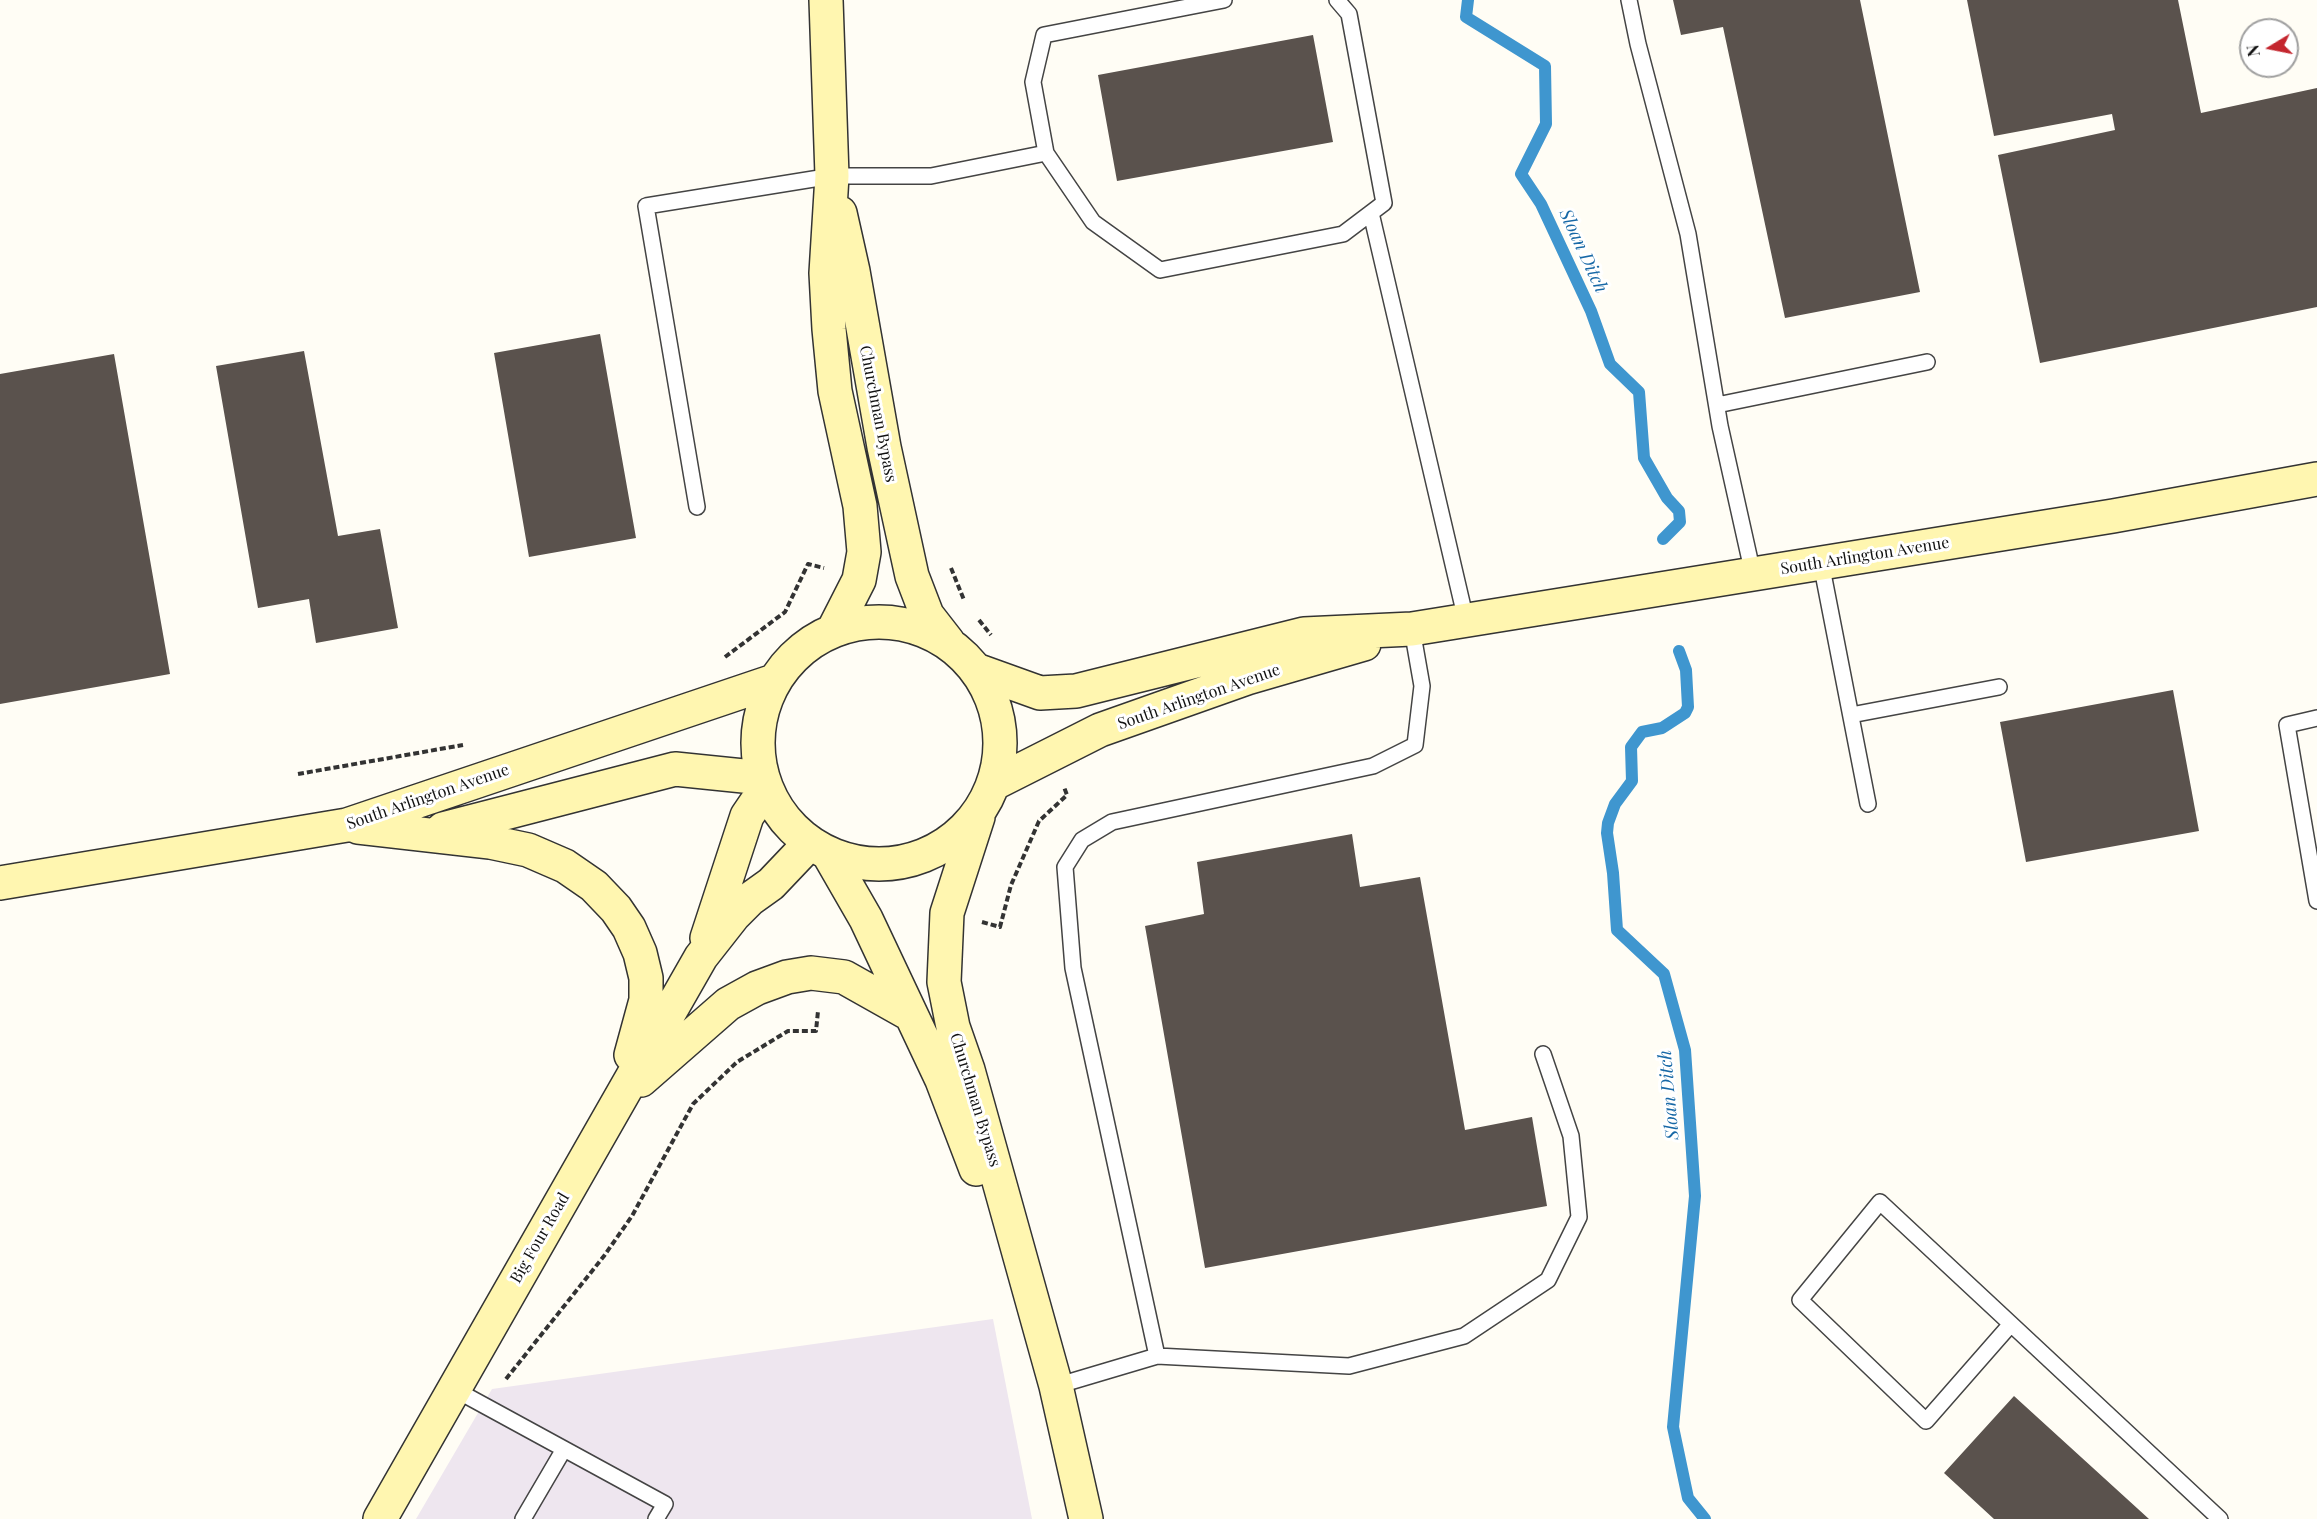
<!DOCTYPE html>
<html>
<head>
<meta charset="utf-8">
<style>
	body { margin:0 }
	#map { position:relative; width:2317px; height:1519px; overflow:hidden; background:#fffdf5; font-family:"Playfair Display",serif }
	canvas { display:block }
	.north { position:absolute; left:2239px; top:18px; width:60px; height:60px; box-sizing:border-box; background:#fff; border:2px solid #a0a0a0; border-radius:50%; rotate:260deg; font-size:16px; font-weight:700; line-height:24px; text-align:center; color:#111 }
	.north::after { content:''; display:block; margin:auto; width:21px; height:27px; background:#c4262e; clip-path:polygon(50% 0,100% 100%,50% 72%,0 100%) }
</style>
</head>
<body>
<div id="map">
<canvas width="2317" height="1519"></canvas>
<div class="north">N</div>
</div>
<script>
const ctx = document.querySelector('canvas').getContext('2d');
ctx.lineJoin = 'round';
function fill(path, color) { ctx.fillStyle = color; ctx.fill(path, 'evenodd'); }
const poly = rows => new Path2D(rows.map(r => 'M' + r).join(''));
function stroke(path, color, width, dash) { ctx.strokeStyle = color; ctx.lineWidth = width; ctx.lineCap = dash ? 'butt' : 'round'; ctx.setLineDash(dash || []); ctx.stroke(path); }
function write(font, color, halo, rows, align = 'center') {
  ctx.font = font + ' "Playfair Display",serif'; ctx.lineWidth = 6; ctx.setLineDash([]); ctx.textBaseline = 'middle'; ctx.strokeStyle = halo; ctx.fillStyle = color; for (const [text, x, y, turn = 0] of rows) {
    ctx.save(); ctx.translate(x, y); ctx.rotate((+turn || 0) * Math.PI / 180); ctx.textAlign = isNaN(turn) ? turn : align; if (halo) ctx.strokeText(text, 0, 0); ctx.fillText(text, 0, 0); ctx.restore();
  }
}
fill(poly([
	[993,1319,1032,1519,416,1519,492,1389]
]), '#eee6ef');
stroke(poly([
	[1468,0,1466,17,1545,66,1546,124,1521,174,1541,204,1591,311,1610,364,1639,392,1644,458,1667,498,1679,511,1680,522,1663,539],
	[1679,651,1686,670,1688,707,1685,713,1662,728,1642,732,1631,747,1632,781,1615,804,1608,823,1607,833,1613,873,1617,930,1664,974,1685,1050,1695,1196,1673,1427,1688,1498,1705,1519]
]), '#3f96cf', 12);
fill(poly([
	[1673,0,1860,0,1920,292,1785,318,1723,27,1681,35],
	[1967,0,2178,0,2201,113,2317,88,2317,307,2040,363,1998,155,2115,130,2112,114,1994,136],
	[1313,35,1333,142,1117,181,1098,75],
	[600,334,636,538,529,557,494,353],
	[304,351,338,536,380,529,398,628,316,643,309,599,258,608,216,366],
	[114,354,170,674,0,704,0,374],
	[2173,690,2199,831,2026,862,2000,722],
	[1352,834,1360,887,1420,877,1465,1130,1532,1117,1547,1206,1205,1268,1145,926,1204,914,1197,862],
	[2014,1396,2149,1519,1994,1519,1944,1473]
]), '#5a524d');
const lane = poly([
	[1224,0,1044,35,1033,82,1046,153,1093,222,1160,270,1343,234,1384,203,1349,14,1337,0],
	[1629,0,1638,44,1688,234,1720,426,1753,574],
	[1371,213,1466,620],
	[1717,405,1927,362],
	[697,507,646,206,832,176,931,176,1046,153],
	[1821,563,1868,804],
	[1851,715,1999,687],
	[2317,718,2287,725,2317,901],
	[2011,1324,1926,1421,1800,1300,1880,1202,2011,1324,2220,1519],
	[1157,1356,1073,968,1065,867,1082,840,1112,822,1373,766,1415,745,1422,686,1412,629],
	[1056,1386,1157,1356,1349,1366,1464,1336,1548,1280,1579,1217,1571,1136,1543,1054],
	[454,1389,665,1504,656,1519],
	[523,1519,564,1449]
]);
const secondary = poly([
	[826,0,832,176,826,273,829,329,835,391,860,506,864,552,859,580,834,629],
	[840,213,853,271,884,447,912,576,927,615,948,642],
	'758 743a121 121 0 1 1 242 0a121 121 0 1 1-242 0Z',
	[976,670,1040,693,1076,691,1304,634,1412,629,2113,516,2317,479],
	[993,784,1100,730,1247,678,1364,644],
	[978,817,947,913,944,982,953,1027,968,1070,1056,1386,1086,1519],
	[358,827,490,842,528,850,565,866,594,886,616,909,629,928,640,953,646,978,646,1000,631,1055],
	[443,829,675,769,763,778],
	[828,853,866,919,942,1080,976,1169],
	[0,883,347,825,774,681],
	[707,938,747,816,766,788],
	[641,1080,728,1004,757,988,787,977,811,973,844,977,908,1013],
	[380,1519,701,957,734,915,750,899,771,884,810,843]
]);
stroke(lane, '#444', 18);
stroke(secondary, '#333', 36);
stroke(poly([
	[951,568,964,600],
	[979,620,991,635],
	[725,657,785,612,808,564,824,568],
	[298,774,463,745],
	[982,922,1000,927,1011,885,1039,821,1067,795,1064,787],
	[506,1379,604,1256,632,1216,693,1104,737,1062,788,1031,816,1031,818,1011]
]), '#333', 4, [6, 3]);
stroke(lane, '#fff', 15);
stroke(secondary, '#fff6b0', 33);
write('16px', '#111', '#fff', [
	["Churchman Bypass",878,414,79],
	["South Arlington Avenue",1865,556,-9],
	["South Arlington Avenue",1199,697,-19],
	["South Arlington Avenue",428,797,-19],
	["Churchman Bypass",975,1100,73],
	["Big Four Road",540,1238,-60]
]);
write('italic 18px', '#1768a6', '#fff', [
	["Sloan Ditch",1583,251,65],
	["Sloan Ditch",1669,1095,-95]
]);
</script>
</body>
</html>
